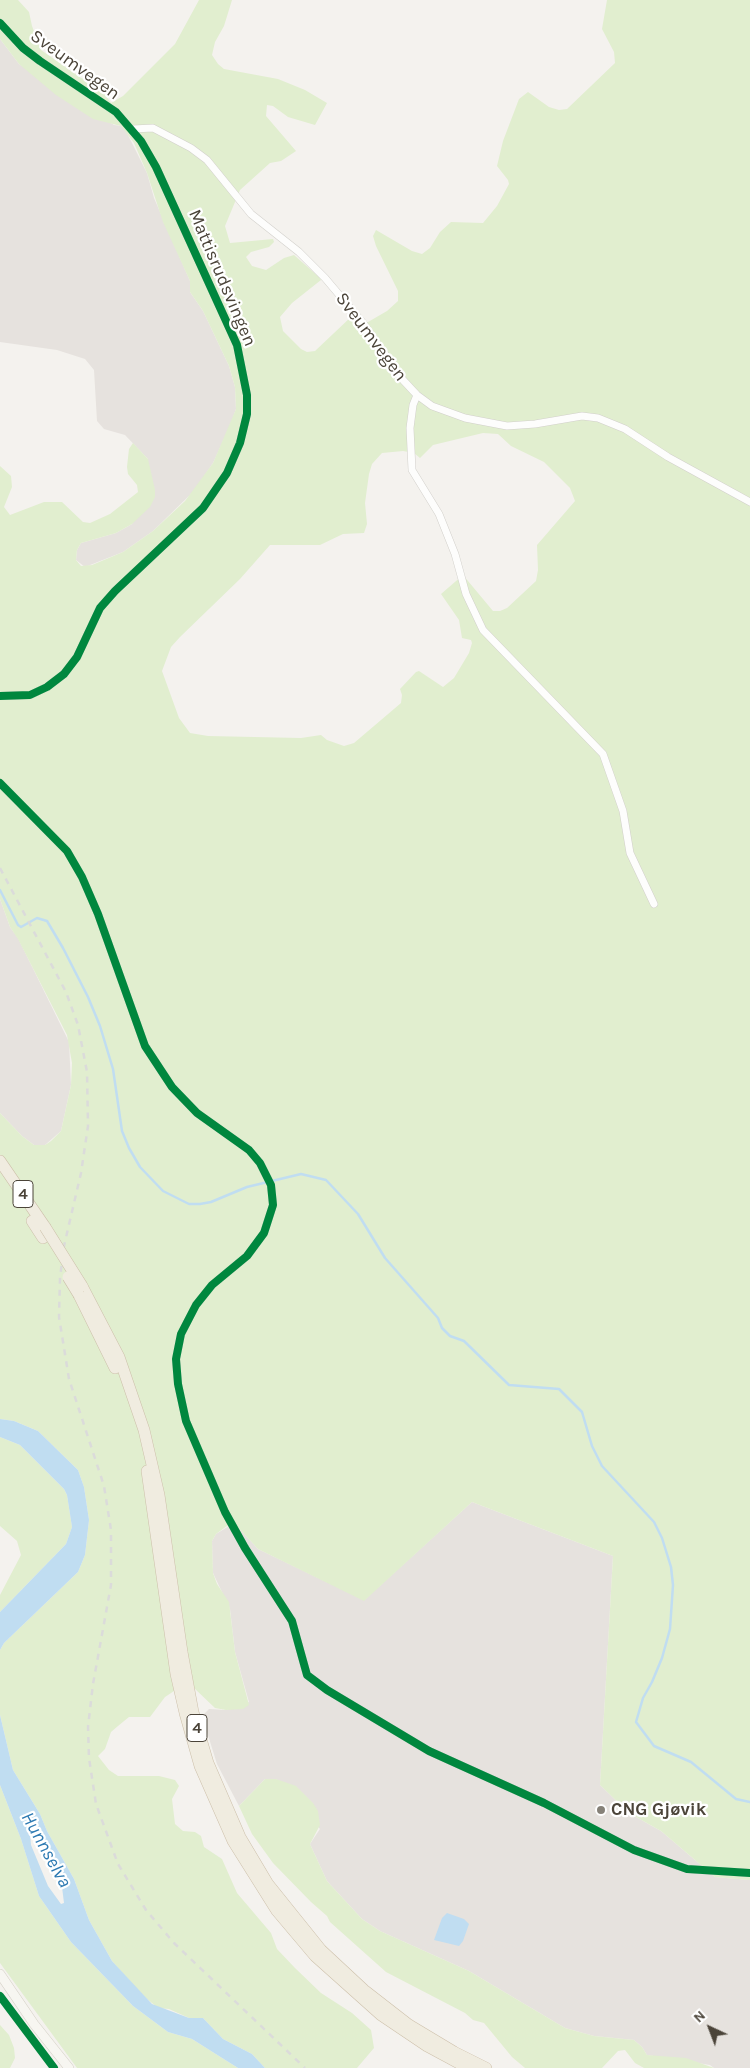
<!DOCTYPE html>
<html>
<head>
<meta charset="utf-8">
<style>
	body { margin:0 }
	#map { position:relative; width:750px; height:2068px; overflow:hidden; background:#f4f2ee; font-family:Karla,sans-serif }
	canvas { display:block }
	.north { position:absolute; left:685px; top:2003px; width:50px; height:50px; -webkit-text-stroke:4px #fff; paint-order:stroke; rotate:317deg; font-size:14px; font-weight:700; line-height:20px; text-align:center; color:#4b4439 }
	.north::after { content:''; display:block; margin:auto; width:18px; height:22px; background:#4b4439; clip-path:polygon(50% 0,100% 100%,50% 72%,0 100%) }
</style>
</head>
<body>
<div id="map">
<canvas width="750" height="2068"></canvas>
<div class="north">N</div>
</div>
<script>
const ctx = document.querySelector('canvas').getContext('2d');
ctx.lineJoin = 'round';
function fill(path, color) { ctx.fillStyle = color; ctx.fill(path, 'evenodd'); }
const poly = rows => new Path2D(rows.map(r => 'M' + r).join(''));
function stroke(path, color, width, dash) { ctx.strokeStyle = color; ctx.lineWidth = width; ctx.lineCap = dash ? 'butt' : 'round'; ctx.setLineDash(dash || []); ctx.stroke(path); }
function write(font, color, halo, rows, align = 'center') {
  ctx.font = font + ' Karla,sans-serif'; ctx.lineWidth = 4.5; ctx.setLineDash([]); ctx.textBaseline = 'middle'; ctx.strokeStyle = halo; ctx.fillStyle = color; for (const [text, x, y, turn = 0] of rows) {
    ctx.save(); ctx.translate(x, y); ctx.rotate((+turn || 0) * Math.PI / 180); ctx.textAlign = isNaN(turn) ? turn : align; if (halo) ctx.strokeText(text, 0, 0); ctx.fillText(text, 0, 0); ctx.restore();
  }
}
fill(poly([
	[0,39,19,64,114,125,121,126,126,131,147,173,154,198,190,281,190,292,203,311,229,366,235,387,236,409,230,426,213,463,195,490,153,531,123,552,85,567,76,560,77,550,81,543,116,533,132,524,148,459,125,435,104,429,97,421,94,370,85,359,57,350,0,342],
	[0,899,10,927,18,938,69,1042,71,1085,61,1131,45,1145,34,1145,22,1136,0,1113],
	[472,1502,613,1556,600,1785,629,1813,661,1831,715,1877,750,1880,750,2068,714,2068,710,2065,647,2055,642,2047,634,2040,594,2036,565,2028,469,1971,380,1931,362,1919,327,1881,310,1844,320,1829,276,1779,265,1779,239,1806,217,1764,202,1716,209,1709,226,1710,249,1702,235,1652,230,1609,213,1573,212,1541,216,1534,234,1523,258,1549,364,1600]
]), '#e6e2de');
fill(poly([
	[0,0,18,0,29,12,32,26,41,50,81,78,98,85,111,103,123,96,175,44,199,0,232,0,224,26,215,42,212,55,218,64,224,69,278,79,305,90,327,103,315,125,288,117,273,106,267,105,266,116,296,151,281,161,270,163,240,190,225,226,230,243,273,239,274,242,269,247,251,252,246,257,252,266,266,270,284,258,294,255,319,277,321,280,292,303,280,317,283,331,301,349,307,352,315,351,352,316,364,322,368,322,387,311,398,301,398,291,376,246,373,236,376,230,412,251,422,254,430,248,440,232,451,222,483,223,497,206,509,184,508,180,497,166,503,141,519,99,528,92,549,107,559,110,567,109,615,63,614,52,602,29,607,0,750,0,750,1880,715,1877,661,1831,629,1813,600,1785,613,1556,472,1502,364,1601,258,1549,234,1523,227,1526,216,1534,212,1541,213,1573,217,1584,229,1602,235,1652,249,1705,243,1709,226,1710,215,1708,194,1688,180,1687,165,1697,150,1717,129,1717,118,1726,111,1732,105,1749,98,1756,109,1770,118,1776,159,1776,175,1780,179,1786,172,1799,175,1824,183,1831,195,1832,201,1836,204,1847,222,1859,237,1893,271,1933,277,1949,295,1968,321,1993,352,2013,371,2030,374,2048,357,2068,265,2068,252,2054,223,2039,203,2018,189,2018,169,2009,158,2008,141,1994,112,1961,89,1920,74,1879,47,1831,40,1814,13,1770,0,1715,0,1650,4,1643,78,1572,85,1555,89,1520,84,1487,78,1470,38,1431,14,1421,0,1419,0,1113,22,1136,34,1145,45,1145,51,1141,61,1131,71,1085,72,1063,67,1035,18,939,10,927,0,899,0,466,11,476,12,487,4,507,10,515,44,502,62,502,83,522,90,523,110,514,138,492,137,485,128,474,127,467,129,449,133,443,148,459,155,490,155,497,150,507,132,524,116,533,81,543,77,550,76,560,81,566,92,565,123,552,153,531,185,501,213,463,236,409,235,387,229,366,203,311,190,292,190,281,163,222,147,173,134,143,121,126,93,119,56,95,19,64,0,39],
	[483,433,498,434,511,446,544,462,570,488,575,501,537,545,538,570,536,581,507,608,500,611,493,611,463,575,441,594,459,620,462,638,471,640,472,643,469,653,454,678,443,687,419,671,416,672,400,689,402,695,401,703,354,743,344,746,327,740,321,735,301,738,208,736,190,733,179,718,162,671,171,647,180,637,240,579,270,545,320,545,343,534,364,533,367,524,365,503,369,474,372,464,382,453,403,451,414,453,420,458,433,445],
	[0,1437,20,1445,64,1489,67,1495,72,1527,66,1544,0,1612,0,1595,21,1555,17,1541,0,1526],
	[265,1779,276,1779,296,1786,313,1803,318,1811,320,1825,310,1844,327,1881,362,1919,380,1931,469,1971,565,2028,594,2036,634,2040,642,2047,647,2055,686,2058,714,2068,644,2068,635,2063,625,2050,618,2051,602,2068,525,2068,512,2057,484,2023,473,2020,465,2013,386,1972,330,1922,327,1916,311,1902,273,1863,252,1834,239,1806],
	[0,1785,21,1839,39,1896,71,1942,133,2006,168,2032,192,2039,238,2068,77,2068,0,1963],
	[0,2025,9,2035,14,2048,15,2058,10,2068,0,2068]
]), '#e1eecf');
fill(poly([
	[0,1419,14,1421,38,1431,78,1470,84,1487,89,1520,85,1555,78,1572,4,1643,0,1650,0,1612,66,1544,72,1527,67,1495,64,1489,20,1445,0,1437],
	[0,1715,13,1770,40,1814,47,1831,74,1879,89,1920,112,1961,152,2004,189,2018,203,2018,223,2039,252,2054,265,2068,238,2068,192,2039,168,2032,133,2006,71,1942,39,1896,21,1839,0,1785],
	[30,1833,62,1887,64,1903,61,1904,48,1886,31,1845],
	[447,1913,464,1919,469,1924,463,1941,459,1946,434,1940,442,1918]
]), '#c0ddf1');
stroke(poly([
	[0,890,18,925,21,927,37,918,47,921,63,948,88,997,100,1026,113,1069,122,1131,129,1148,140,1167,163,1191,189,1204,200,1204,211,1202,247,1187,301,1174,326,1180,358,1214,385,1258,438,1318,442,1328,450,1336,464,1341,509,1385,559,1389,582,1412,592,1446,602,1466,654,1522,662,1538,671,1567,673,1585,670,1629,662,1658,652,1682,643,1698,636,1722,654,1746,691,1762,736,1799,750,1802]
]), '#c0ddf1', 2.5);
const minor = poly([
	[0,23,23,48,40,61,116,112,141,141,156,167,237,345,247,395,247,414,240,443,227,473,203,508,115,591,100,608,77,657,64,674,47,687,30,695,0,696],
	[133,129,153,128,191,148,207,160,251,214,299,252,325,278,363,323,403,380,417,395,432,406,465,418,507,426,535,424,582,416,598,418,625,429,668,457,750,502],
	[417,395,413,405,410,428,412,470,439,514,455,554,466,594,483,630,603,754,623,811,630,853,654,904],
	[0,783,67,851,82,877,98,914,145,1046,172,1087,197,1113,249,1150,260,1163,271,1185,273,1205,264,1233,247,1256,212,1285,196,1305,181,1334,176,1359,178,1384,186,1421,225,1512,245,1548,292,1621,307,1675,327,1690,429,1751,544,1803,634,1850,687,1869,750,1873]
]);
const secondary = poly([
	[0,1974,34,2024,69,2068]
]);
const trunk = poly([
	[0,1161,45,1227],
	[32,1221,43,1238],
	[82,1286,119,1357,144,1430,159,1495,182,1652,193,1712,208,1763,240,1837,268,1884,321,1950,364,1990,409,2025,454,2052,486,2068],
	[79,1295,115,1368],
	[147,1471,176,1674,185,1713,200,1766,233,1841,277,1911,315,1956,381,2015,427,2046,468,2068]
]);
stroke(minor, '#d2d0cb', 8);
stroke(secondary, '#d3cfc5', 10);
stroke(trunk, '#ccbfa9', 12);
stroke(minor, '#fdfdfc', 7);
stroke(secondary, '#f7f6f1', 9);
stroke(trunk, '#f0ece0', 11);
stroke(poly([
	[0,868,66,992,78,1025,87,1072,88,1126,81,1173,64,1246,60,1278,59,1317,69,1379,104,1486,111,1530,111,1585,93,1684,88,1727,89,1758,96,1804,118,1864,146,1910,174,1943,305,2068]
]), '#dbdbda', 2.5, [6, 6]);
const trunkBridge = poly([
	[45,1227,82,1286],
	[68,1277,79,1295]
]);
stroke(trunkBridge, '#ccbfa9', 12, []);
stroke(trunkBridge, '#f0ece0', 11);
stroke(poly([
	[0,23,23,48,40,61,116,112,141,141,156,167,237,345,247,395,247,414,240,443,227,473,203,508,115,591,100,608,77,657,64,674,47,687,30,695,0,696],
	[0,783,67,851,82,877,98,914,145,1046,172,1087,197,1113,249,1150,260,1163,271,1185,273,1205,264,1233,247,1256,212,1285,196,1305,181,1334,176,1359,178,1384,186,1421,225,1512,245,1548,292,1621,307,1675,327,1690,429,1751,544,1803,634,1850,687,1869,750,1873],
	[0,1996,54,2068]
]), '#00873e', 8);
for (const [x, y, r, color] of [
	[601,1810,5,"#868178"]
]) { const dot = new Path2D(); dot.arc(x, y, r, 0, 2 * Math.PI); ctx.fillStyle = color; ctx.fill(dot); stroke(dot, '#fff', 2); }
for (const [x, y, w] of [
	[23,1194,20],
	[197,1728,20]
]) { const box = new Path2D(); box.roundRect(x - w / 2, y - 13.5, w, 27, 4); ctx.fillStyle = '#fff'; ctx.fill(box); stroke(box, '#4b4439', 1); }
write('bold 16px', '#4b4439', null, [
	["4",23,1194],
	["4",197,1728]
]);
write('18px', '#4b4439', '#fff', [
	["Sveumvegen",75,65,36],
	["Mattisrudsvingen",222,278,67],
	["Sveumvegen",371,337,53]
]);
write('bold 18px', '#4b4439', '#fff', [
	["CNG Gjøvik",611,1810]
], 'left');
write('italic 19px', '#2e7ab2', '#fff', [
	["Hunnselva",46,1850,61]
]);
</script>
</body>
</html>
